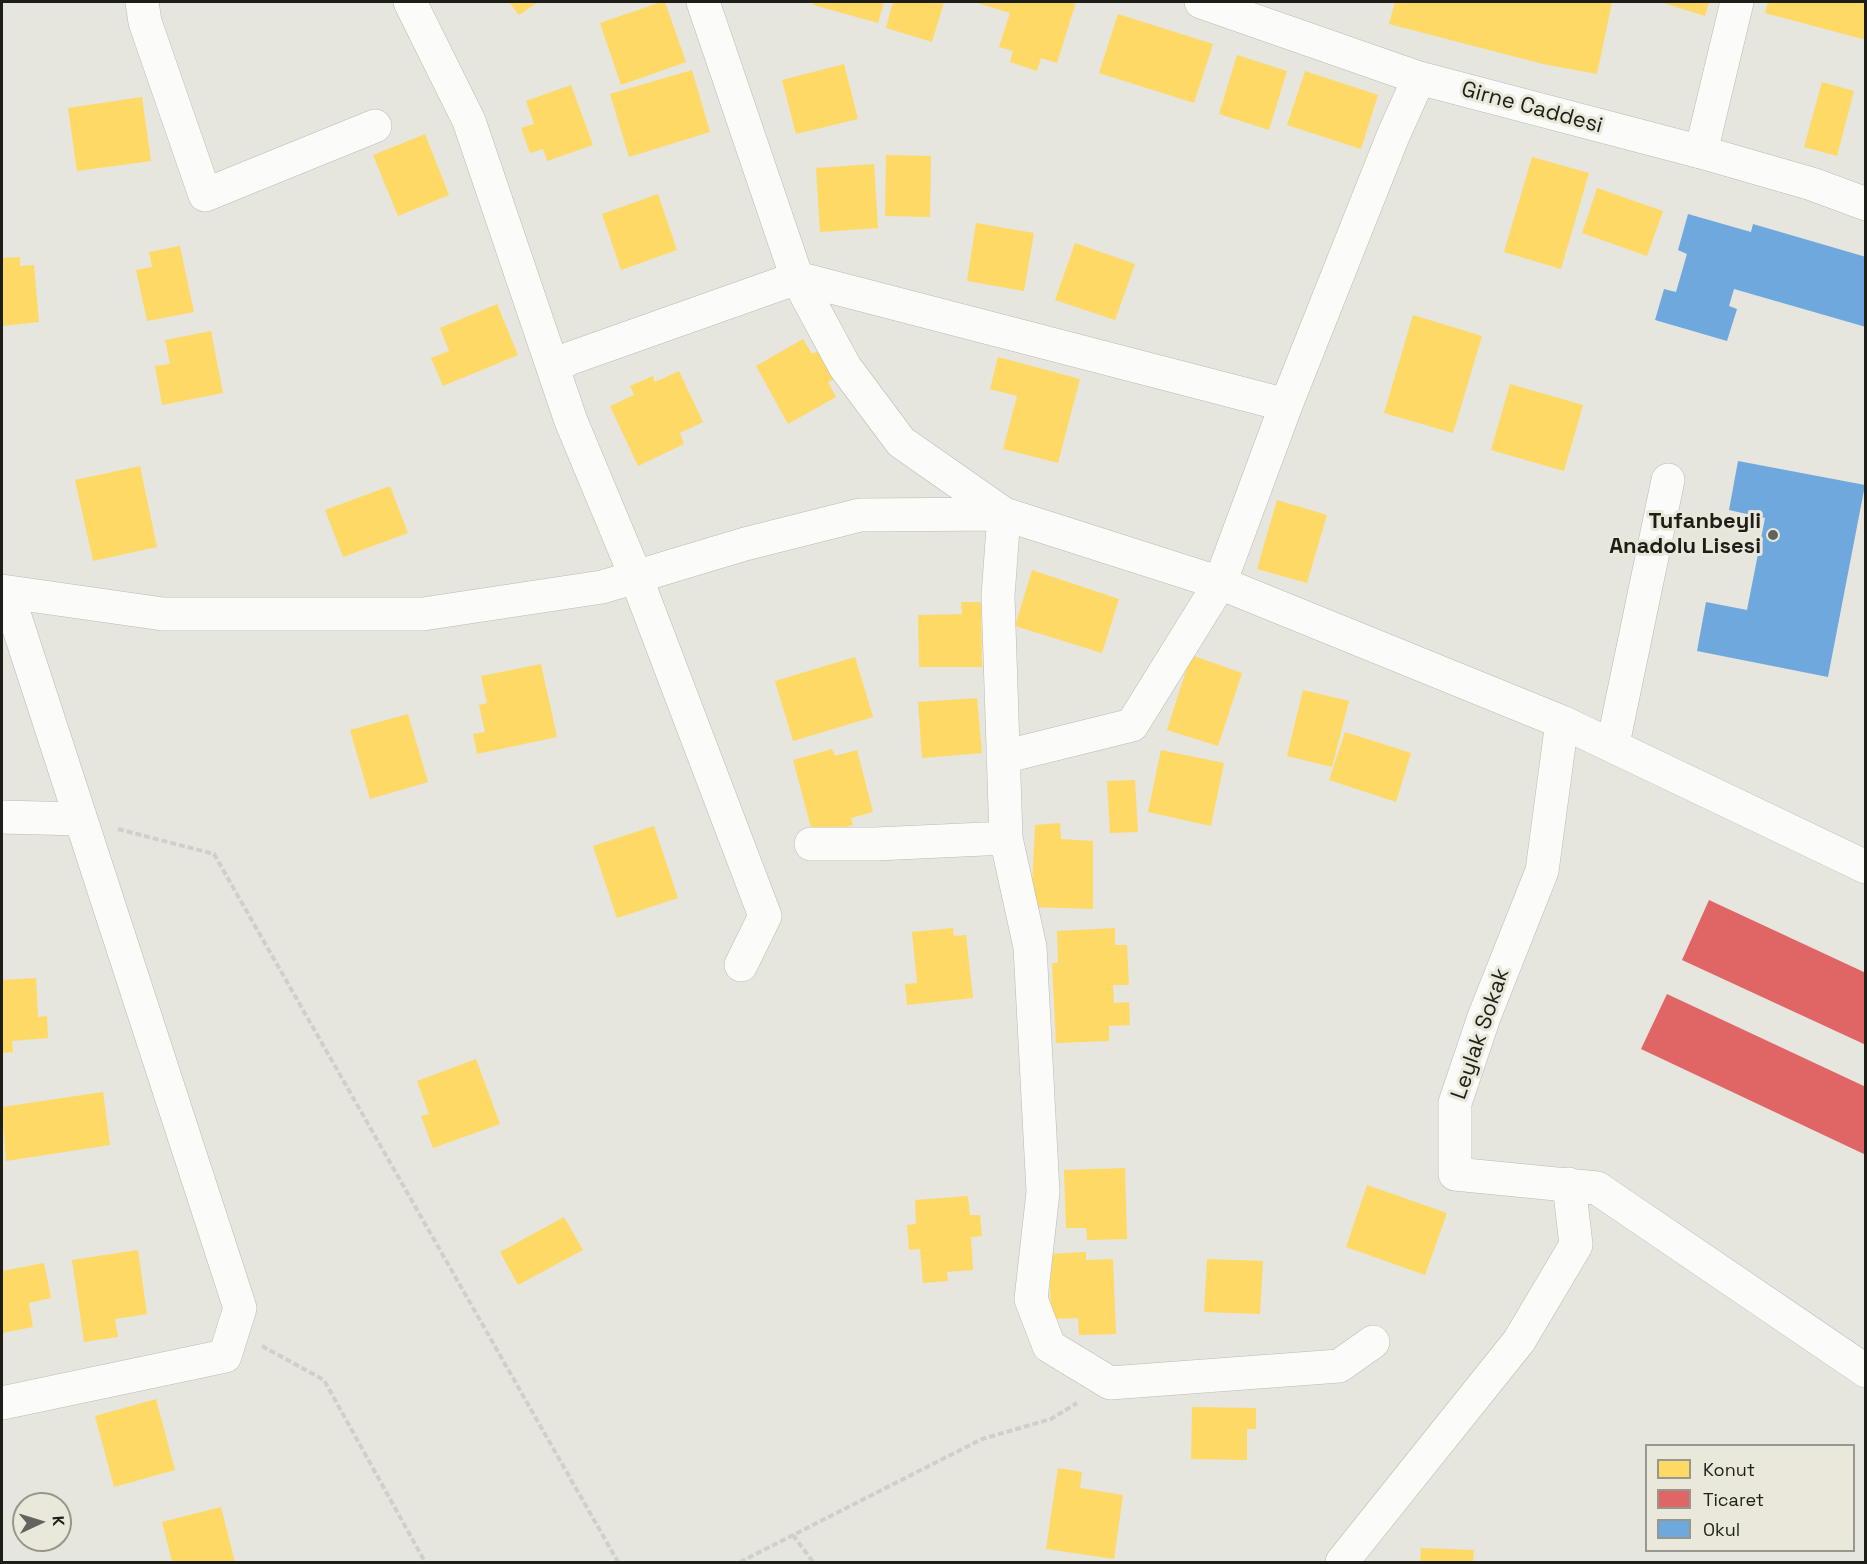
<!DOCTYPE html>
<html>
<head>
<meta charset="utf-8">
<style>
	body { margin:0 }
	#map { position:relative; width:1867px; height:1564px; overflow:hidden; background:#e6e5de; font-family:"Space Grotesk",sans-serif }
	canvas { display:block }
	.frame { position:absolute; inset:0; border:3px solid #1e1e19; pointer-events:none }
	.legend { position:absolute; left:1645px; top:1444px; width:210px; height:108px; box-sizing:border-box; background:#e9e8da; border:2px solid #98978d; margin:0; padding:8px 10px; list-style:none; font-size:18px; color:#1e1e19 }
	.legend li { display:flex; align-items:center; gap:12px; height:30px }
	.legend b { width:30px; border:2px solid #98978d }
	.north { position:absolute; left:12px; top:1492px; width:60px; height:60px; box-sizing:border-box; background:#e9e8da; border:2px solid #98978d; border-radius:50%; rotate:86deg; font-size:16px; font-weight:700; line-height:24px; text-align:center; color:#1e1e19 }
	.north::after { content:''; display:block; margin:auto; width:21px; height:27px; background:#64645e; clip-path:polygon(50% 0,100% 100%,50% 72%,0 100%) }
</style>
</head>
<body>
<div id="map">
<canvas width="1867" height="1564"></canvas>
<div class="frame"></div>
<ul class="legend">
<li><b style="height:16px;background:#ffd966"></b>Konut</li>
<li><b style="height:16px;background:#e06666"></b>Ticaret</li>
<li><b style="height:16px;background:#6fa8dc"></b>Okul</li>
</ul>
<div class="north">K</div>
</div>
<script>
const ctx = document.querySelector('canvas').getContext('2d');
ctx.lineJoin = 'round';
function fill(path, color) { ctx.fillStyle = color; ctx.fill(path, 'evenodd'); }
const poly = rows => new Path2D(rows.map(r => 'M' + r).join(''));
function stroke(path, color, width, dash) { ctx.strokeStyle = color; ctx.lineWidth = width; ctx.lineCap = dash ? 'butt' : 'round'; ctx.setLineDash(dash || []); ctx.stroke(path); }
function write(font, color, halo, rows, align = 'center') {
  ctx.font = font + ' "Space Grotesk",sans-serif'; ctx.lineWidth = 6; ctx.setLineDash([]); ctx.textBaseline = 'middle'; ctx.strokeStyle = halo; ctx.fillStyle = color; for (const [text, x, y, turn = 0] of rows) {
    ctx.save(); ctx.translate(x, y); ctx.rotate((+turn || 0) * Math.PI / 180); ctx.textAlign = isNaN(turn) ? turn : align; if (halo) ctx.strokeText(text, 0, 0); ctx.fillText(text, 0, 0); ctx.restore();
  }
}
fill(poly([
	[509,2,538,2,519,15],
	[661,2,665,2,686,62,621,85,600,23],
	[814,2,884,2,878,23,813,5],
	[893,2,944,2,932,42,886,28],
	[974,2,1076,2,1057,63,1041,58,1037,71,1010,62,1013,51,999,47,1010,13],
	[1395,2,1612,2,1597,74,1543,64,1389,24],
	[1660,2,1709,2,1705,16],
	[1768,2,1866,2,1866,40,1765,13],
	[1118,14,1213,44,1194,103,1099,73],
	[1237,55,1287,71,1269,130,1219,114],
	[844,64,858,119,796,134,782,80],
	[692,70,710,132,629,157,610,94],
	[1305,71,1378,95,1361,149,1287,125],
	[1822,82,1854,91,1837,156,1804,147],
	[571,85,593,145,547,161,543,149,530,153,521,128,534,124,526,101],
	[142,97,151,161,77,171,68,108],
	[425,134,449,195,398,216,373,155],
	[886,155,931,156,930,217,885,216],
	[1532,157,1589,173,1561,269,1504,252],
	[874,164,878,228,820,232,816,168],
	[1597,188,1663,211,1647,256,1582,233],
	[658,194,677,250,621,270,602,214],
	[976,223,1034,233,1024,291,967,281],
	[1075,243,1135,264,1115,320,1055,300],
	[180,246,194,312,147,321,136,270,152,267,149,252],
	[20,257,20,266,34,265,39,322,2,326,2,258],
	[497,304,518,355,443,386,431,358,449,351,440,328],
	[1413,315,1482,336,1453,433,1384,413],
	[211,331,223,393,162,405,155,366,170,364,165,340],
	[803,339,812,354,820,350,836,378,828,382,836,397,788,424,756,366],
	[998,357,1080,379,1058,463,1003,449,1017,396,990,389],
	[679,371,703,422,680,433,684,444,638,466,610,406,634,395,630,386,653,376,655,382],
	[1510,384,1583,405,1564,471,1491,450],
	[140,466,157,547,93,561,75,480],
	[390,486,408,533,343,557,325,510],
	[1277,500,1327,515,1307,583,1257,569],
	[1032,570,1119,599,1102,653,1015,626],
	[961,602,981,602,982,667,919,667,918,615,962,614],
	[1191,655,1242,673,1218,746,1167,730],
	[855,657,873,717,793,741,775,681],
	[541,664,557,737,477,754,473,734,485,732,479,705,487,703,481,676],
	[1303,690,1349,701,1332,767,1287,756],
	[977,698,982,753,922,758,918,702],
	[408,714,428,782,370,799,350,730],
	[1345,732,1411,753,1396,802,1329,780],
	[832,749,835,756,857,750,873,812,851,818,853,825,813,835,793,760],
	[1161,750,1224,763,1211,826,1148,812],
	[1135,780,1138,832,1110,833,1107,781],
	[1060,823,1061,839,1093,841,1093,909,1031,907,1035,825],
	[654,826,678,898,617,918,593,846],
	[953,928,954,936,966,935,973,998,907,1005,905,984,917,983,912,932],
	[1115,928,1115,945,1127,945,1129,985,1113,985,1114,1003,1129,1002,1130,1025,1109,1026,1109,1041,1056,1043,1052,963,1058,963,1057,931],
	[36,978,38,1017,47,1016,48,1038,12,1041,13,1052,2,1053,2,980],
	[476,1059,500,1124,433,1148,421,1116,429,1114,417,1081],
	[103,1092,110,1145,6,1161,2,1107],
	[1125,1168,1127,1239,1087,1240,1086,1228,1066,1228,1064,1170],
	[1367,1185,1447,1213,1425,1275,1346,1247],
	[968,1196,970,1215,980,1215,982,1236,971,1237,973,1270,947,1272,948,1281,923,1283,920,1249,909,1250,907,1225,916,1224,915,1200],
	[564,1217,583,1250,518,1285,500,1252],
	[138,1250,147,1314,115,1319,118,1337,84,1342,72,1260],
	[1086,1252,1086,1260,1113,1259,1116,1334,1079,1335,1078,1318,1051,1319,1049,1254],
	[1207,1259,1263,1261,1260,1314,1204,1312],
	[44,1263,51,1298,29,1303,33,1327,2,1333,2,1271],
	[156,1399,175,1470,114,1487,95,1416],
	[1192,1407,1256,1408,1256,1429,1247,1429,1247,1460,1191,1459],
	[1058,1468,1082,1472,1080,1488,1123,1495,1114,1559,1046,1549],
	[221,1507,235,1562,172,1562,162,1522],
	[1421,1548,1474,1550,1473,1562,1420,1562]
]), '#ffd966');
fill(poly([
	[1709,900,1866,973,1866,1045,1682,960],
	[1667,994,1866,1087,1866,1155,1641,1049]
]), '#e06666');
fill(poly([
	[1688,214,1751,232,1753,224,1866,257,1866,327,1734,289,1729,306,1737,309,1727,341,1655,320,1664,289,1676,292,1687,254,1678,250],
	[1738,461,1865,485,1828,677,1697,651,1706,602,1747,610,1765,518,1729,510]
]), '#6fa8dc');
const street = poly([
	[142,2,145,22,205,195,375,126],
	[410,2,469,121,571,421,636,577,765,916,741,965],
	[703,2,797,278,845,367,901,442,1004,514,1220,583,1562,722,1866,867],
	[1701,152,1737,2],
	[553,367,571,358,797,278,1286,405],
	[2,591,163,614,423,614,602,587,745,544,860,515,1004,514,998,596,1006,838,1030,947,1043,1192,1031,1299,1049,1346,1110,1383,1339,1366,1373,1342],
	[1562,722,1542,871,1484,1017,1455,1103,1455,1174,1597,1188,1866,1371],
	[1613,744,1668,480],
	[1003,757,1132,725,1220,583,1286,405,1393,136,1419,78],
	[2,817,80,819],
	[811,844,876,844,1006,838],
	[2,1403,225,1356,240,1308,7,592],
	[1342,1562,1519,1341,1576,1245,1569,1184]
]);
const secondary = poly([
	[1201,2,1419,78,1701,152,1812,184,1866,204]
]);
stroke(street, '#babab4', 34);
stroke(secondary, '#babab4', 34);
stroke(poly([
	[118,829,214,854,618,1562],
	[262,1346,324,1380,425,1562],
	[793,1535,813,1562],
	[740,1562,982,1439,1051,1419,1077,1403]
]), '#cfcfcc', 4, [6, 3]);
stroke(street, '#fbfbfa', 33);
stroke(secondary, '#fbfbfa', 33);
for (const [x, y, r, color] of [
	[1773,535,6,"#64645e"]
]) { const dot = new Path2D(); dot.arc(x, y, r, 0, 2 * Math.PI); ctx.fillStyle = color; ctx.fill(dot); stroke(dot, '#e9e8da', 2); }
write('22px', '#1e1e19', '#e9e8da', [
	["Girne Caddesi",1532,108,15],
	["Leylak Sokak",1481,1034,-71]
]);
write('bold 22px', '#1e1e19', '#e9e8da', [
	["Tufanbeyli",1761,522],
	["Anadolu Lisesi",1761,547]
], 'right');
</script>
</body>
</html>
